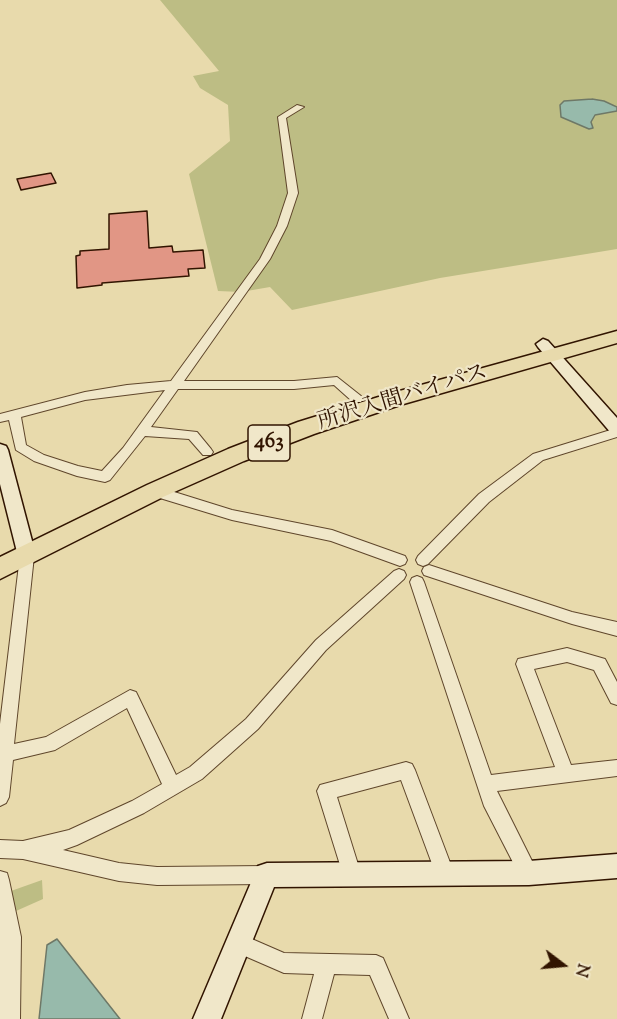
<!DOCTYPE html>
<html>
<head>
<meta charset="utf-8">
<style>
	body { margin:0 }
	#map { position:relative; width:617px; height:1019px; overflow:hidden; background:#e8daac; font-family:"Sorts Mill Goudy",serif }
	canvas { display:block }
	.north { position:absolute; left:533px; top:935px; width:60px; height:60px; -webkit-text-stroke:4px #f0e7c9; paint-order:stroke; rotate:106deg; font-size:16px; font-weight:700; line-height:24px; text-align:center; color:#311400 }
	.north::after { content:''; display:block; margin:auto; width:21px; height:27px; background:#311400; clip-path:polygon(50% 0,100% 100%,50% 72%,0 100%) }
</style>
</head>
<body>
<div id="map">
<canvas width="617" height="1019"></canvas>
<div class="north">N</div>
</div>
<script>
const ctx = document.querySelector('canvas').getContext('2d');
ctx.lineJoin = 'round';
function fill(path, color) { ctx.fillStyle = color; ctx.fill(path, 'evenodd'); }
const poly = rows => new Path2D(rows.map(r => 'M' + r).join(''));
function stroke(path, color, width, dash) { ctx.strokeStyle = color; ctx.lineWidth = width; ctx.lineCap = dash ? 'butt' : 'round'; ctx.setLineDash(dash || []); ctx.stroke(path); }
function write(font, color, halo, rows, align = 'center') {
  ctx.font = font + ' "Sorts Mill Goudy","Noto Serif JP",serif'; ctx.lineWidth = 4.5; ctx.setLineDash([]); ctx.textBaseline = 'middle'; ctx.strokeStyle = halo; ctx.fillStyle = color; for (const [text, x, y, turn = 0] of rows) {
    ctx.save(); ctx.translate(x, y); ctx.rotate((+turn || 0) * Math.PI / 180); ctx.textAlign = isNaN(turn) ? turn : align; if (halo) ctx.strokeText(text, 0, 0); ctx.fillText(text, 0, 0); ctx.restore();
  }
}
fill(poly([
	[160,0,617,0,617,249,440,278,292,310,270,287,241,292,218,291,189,174,230,141,228,105,200,88,193,76,219,71],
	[42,880,43,899,16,911,11,891]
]), '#bdbd84');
const water = poly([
	[592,99,604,101,617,107,617,111,595,115,591,122,593,128,589,129,561,117,560,105,564,101,592,99],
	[57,939,120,1019,39,1019,47,945,57,939]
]);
fill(water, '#97baab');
stroke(water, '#6e7867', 1.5);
const building = poly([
	[51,173,56,183,21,190,17,179,51,173],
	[147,211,149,248,172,246,173,252,203,250,205,268,188,269,189,276,102,283,102,285,77,288,76,256,80,255,80,251,109,249,109,214,147,211]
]);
fill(building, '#e19685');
stroke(building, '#311400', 1.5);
const street = poly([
	[297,105,304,107,286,118,298,193,287,226,270,259,184,381,294,381,337,377,361,396,363,399,361,402,353,402,334,385,294,389,178,389,151,427,197,432,211,449,213,452,211,455,203,455,189,439,145,436,110,480,105,482,77,476,34,461,16,450,9,420,0,422,0,414,85,392,127,385,171,381,260,259,277,226,288,193,278,117,297,105],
	[165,390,123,448,102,471,78,466,44,455,26,445,21,417,85,400,165,390],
	[617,428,617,437,543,460,489,502,428,564,423,566,418,564,416,560,418,556,479,494,533,454,617,428],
	[155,486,232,510,332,530,405,556,407,560,405,564,400,566,331,541,232,520,150,495,148,491,150,487,155,486],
	[27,550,32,552,34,556,14,744,46,737,130,690,136,692,176,775,190,767,246,719,316,640,394,571,399,569,404,571,406,575,404,579,326,650,258,729,202,779,144,813,77,845,63,850,119,863,157,867,267,866,274,868,276,875,274,882,267,884,157,885,119,881,23,859,0,858,0,840,23,841,69,830,132,801,162,784,127,708,55,750,13,760,9,797,6,803,0,806,0,724,20,556,22,552,27,550],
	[429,565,572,612,617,622,617,636,572,624,424,575,422,571,424,567,429,565],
	[417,576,422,578,424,582,491,775,555,767,516,664,518,659,567,648,605,659,617,682,617,705,611,703,594,670,567,662,534,669,571,765,617,760,617,776,497,791,538,873,536,880,529,882,522,880,484,806,410,582,412,578,417,576],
	[406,762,412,764,415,770,454,873,452,880,445,882,438,880,401,780,337,797,361,874,359,881,352,883,345,881,317,791,320,785,406,762],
	[0,871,7,873,9,880,21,937,20,1019,0,1019,0,871],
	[238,933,284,953,376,955,383,958,409,1019,389,1019,370,975,334,974,322,1019,302,1019,314,974,284,973,231,950,228,943,231,936,238,933]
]);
const secondary = poly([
	[543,339,548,341,617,418,617,435,611,433,538,347,536,344,543,339],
	[0,444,6,446,8,450,36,556,34,561,27,564,20,561,18,556,0,484,0,444],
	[617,854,617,878,529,885,274,887,221,1019,193,1019,258,866,267,863,529,861,617,854]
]);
const highway = poly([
	[617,331,617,343,400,405,314,434,244,461,163,497,0,579,0,557,147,485,228,449,298,422,385,395,617,331]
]);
stroke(street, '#5f462b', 2);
stroke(secondary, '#311400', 3);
stroke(highway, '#311400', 3);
fill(street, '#f0e7c9');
fill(secondary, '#f0e7c9');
fill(highway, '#e8daac');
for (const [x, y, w] of [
	[269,443,42]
]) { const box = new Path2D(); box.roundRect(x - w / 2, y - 18, w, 36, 4.5); ctx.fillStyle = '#f0e7c9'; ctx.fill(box); stroke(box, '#311400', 1.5); }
write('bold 21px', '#311400', null, [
	["463",269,443]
]);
write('22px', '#311400', '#f0e7c9', [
	["所沢入間バイパス",403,399,-17]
]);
</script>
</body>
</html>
